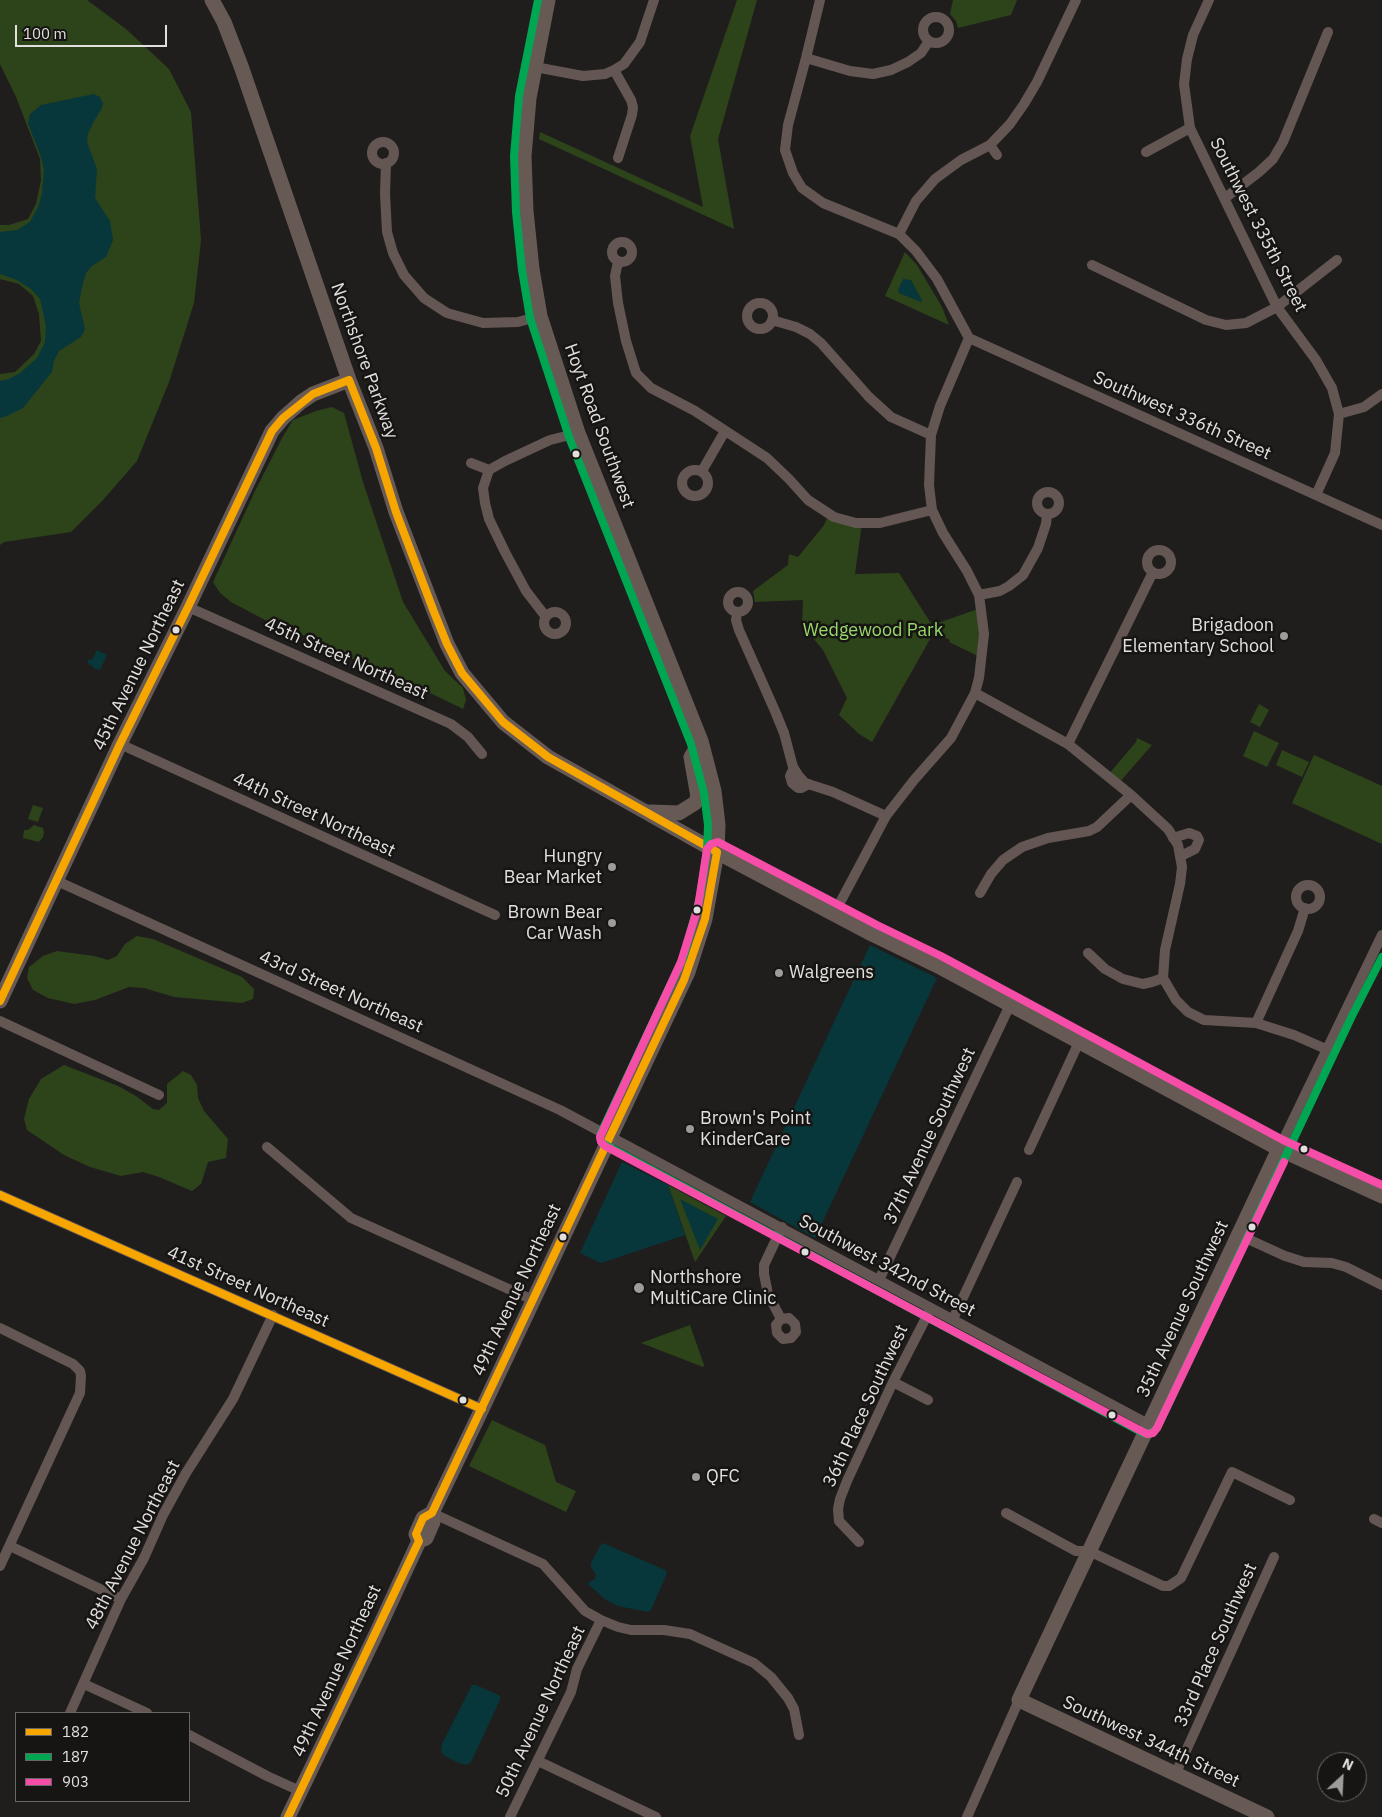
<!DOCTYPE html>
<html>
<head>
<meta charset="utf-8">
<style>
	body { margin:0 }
	#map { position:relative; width:1382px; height:1817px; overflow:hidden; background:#201e1d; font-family:"IBM Plex Sans",sans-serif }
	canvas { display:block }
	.legend { position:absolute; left:15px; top:1712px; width:175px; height:90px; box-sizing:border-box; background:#171513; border:1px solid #686664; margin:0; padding:6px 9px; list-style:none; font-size:15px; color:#e1e0de }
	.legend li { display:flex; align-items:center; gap:10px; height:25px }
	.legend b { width:25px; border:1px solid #686664 }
	.north { position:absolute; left:1317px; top:1752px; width:50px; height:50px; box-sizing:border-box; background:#171513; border:1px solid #686664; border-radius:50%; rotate:25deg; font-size:14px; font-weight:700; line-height:20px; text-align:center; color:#e1e0de }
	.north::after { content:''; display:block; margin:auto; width:18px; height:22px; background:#9d9c9a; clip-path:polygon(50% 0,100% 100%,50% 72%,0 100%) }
	.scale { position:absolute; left:15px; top:25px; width:152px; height:22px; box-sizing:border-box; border:2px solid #e1e0de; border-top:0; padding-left:6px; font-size:15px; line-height:18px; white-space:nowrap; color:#e1e0de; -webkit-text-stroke:4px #171513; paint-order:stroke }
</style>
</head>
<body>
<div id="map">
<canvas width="1382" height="1817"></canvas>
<ul class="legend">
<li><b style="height:6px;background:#f7a600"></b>182</li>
<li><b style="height:6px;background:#00a651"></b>187</li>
<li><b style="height:6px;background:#f54da8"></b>903</li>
</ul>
<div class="north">N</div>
<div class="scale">100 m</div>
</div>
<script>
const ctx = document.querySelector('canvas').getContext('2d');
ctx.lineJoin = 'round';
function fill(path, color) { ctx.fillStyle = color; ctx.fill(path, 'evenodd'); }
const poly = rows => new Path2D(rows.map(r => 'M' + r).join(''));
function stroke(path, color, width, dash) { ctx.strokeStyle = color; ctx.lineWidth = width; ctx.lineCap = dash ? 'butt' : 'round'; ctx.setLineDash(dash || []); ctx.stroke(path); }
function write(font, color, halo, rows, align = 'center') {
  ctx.font = font + ' "IBM Plex Sans",sans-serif'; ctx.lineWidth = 5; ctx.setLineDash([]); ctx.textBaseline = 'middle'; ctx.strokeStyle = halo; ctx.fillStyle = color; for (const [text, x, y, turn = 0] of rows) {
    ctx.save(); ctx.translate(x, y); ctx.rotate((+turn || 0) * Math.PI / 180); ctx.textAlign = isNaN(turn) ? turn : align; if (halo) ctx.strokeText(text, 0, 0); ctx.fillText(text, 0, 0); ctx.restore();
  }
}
fill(poly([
	[0,0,87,0,126,29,169,69,191,112,201,240,194,303,169,382,137,461,103,500,71,532,4,542,0,545,0,374,15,372,34,354,41,341,39,314,33,296,19,284,0,279,0,225,9,225,28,219,36,204,41,180,40,159,16,97,0,64],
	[737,0,757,0,718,139,734,229,539,139,540,132,703,207,690,136],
	[953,0,1017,0,1011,15,958,28,956,21,950,14],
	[905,252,917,265,942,307,949,325,885,296],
	[332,407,344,413,363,482,403,602,445,671,463,688,466,700,463,709,383,670,353,659,292,630,265,620,231,602,220,593,213,582,255,491,282,438,293,420,316,411],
	[829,514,862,523,855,574,899,573,932,625,981,608,982,658,949,642,950,640,934,632,872,742,859,734,839,715,847,698,823,650,802,625,803,600,755,602,753,591,788,565,789,554,798,557,824,525],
	[1259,704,1269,710,1260,727,1250,722],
	[1254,731,1279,743,1267,767,1243,756],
	[1137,738,1152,745,1118,784,1108,775,1136,742],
	[1282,750,1309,762,1302,777,1276,765],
	[1314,755,1382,786,1382,844,1292,803],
	[33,805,43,808,38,822,28,819],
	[34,825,43,828,44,832,43,837,39,842,23,838,24,830,28,830],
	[137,936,153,939,242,977,254,989,253,999,242,1003,174,997,144,988,129,987,95,1000,74,1004,48,998,33,990,27,978,29,967,43,956,57,951,94,956,108,960,117,956,125,944],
	[64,1065,118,1086,136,1096,153,1109,159,1110,167,1103,167,1084,183,1071,191,1075,197,1085,198,1098,204,1111,228,1139,226,1158,208,1162,201,1184,192,1191,159,1177,143,1172,121,1176,90,1167,64,1155,27,1130,24,1119,29,1099,41,1079],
	[668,1185,726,1216,695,1262],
	[690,1325,704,1365,703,1367,641,1343],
	[492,1420,545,1445,556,1482,576,1491,566,1512,469,1466]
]), '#2d431a');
fill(poly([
	[94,94,100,97,103,103,102,108,94,121,88,134,87,142,97,169,95,198,110,221,113,240,106,257,92,266,86,273,83,283,79,303,85,329,81,337,59,351,54,361,52,372,23,408,7,416,0,418,0,381,9,379,20,373,37,358,45,342,46,326,40,299,31,289,17,280,0,274,0,232,17,230,30,222,38,207,42,193,44,170,41,157,28,123,30,114,41,105],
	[903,279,911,280,922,300,921,302,899,293,898,290],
	[97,650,107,655,100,670,93,668,93,666,87,663,89,659,92,660],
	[870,945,937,978,815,1238,750,1202],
	[622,1162,668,1185,685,1235,601,1263,580,1253],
	[680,1199,718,1219,700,1250],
	[603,1543,665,1570,667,1573,651,1610,648,1612,618,1606,606,1600,589,1585,589,1582,595,1579,596,1575,591,1567,591,1563,600,1546],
	[472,1685,476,1685,496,1694,500,1696,500,1700,471,1762,466,1765,459,1763,445,1756,441,1752,442,1744]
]), '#07373a');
stroke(poly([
	[820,0,806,58,788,125,785,150,793,173,802,188,823,203,899,234,916,251,937,279,969,338],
	[1209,0,1193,35,1187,59,1184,84,1190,128,1277,307,1316,360,1332,388,1339,414,1335,453,1316,495],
	'923 30a13 13 0 1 1 26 0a13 13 0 1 1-26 0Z',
	[806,58,850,71,873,74,891,70,908,62,921,53,929,41],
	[535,67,583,76,605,74,614,70,624,64,640,42,654,0],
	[614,70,631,100,633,107,632,115,618,158],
	'372 153a11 11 0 1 1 22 0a11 11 0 1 1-22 0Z',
	[990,145,997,155],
	[1146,152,1190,128],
	[386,163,385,194,387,232,393,253,404,275,424,298,447,313,483,323,518,322,540,316],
	[1225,198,1259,172,1273,159,1283,142,1328,32],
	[899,234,916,201,935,179,961,160,990,145,1010,124,1024,104,1037,82,1076,0],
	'612 252a10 10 0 1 1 20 0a10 10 0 1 1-20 0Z',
	[618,262,615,276,618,303,626,341,636,373,651,388,695,411,767,458,789,479,808,500,834,517,856,523,880,523,932,510],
	[1092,265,1206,320,1226,325,1246,323,1277,307,1337,260],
	'747 316a13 13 0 1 1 26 0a13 13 0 1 1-26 0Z',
	[772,320,796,327,810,334,821,343,869,397,891,417,931,435],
	[969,338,1382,525],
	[1339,414,1364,407,1382,394],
	[471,463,489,470],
	'682 483a13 13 0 1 1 26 0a13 13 0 1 1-26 0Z',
	[702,471,725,431],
	'1037 503a11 11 0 1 1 22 0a11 11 0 1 1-22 0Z',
	'1147 562a12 12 0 1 1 24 0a12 12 0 1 1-24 0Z',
	'728 602a10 10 0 1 1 20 0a10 10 0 1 1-20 0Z',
	[979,595,1000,591,1009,586,1023,575,1038,548,1046,524,1047,515],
	[188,607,451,724,468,737,482,754],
	'544 623a11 11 0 1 1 22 0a11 11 0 1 1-22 0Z',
	[737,613,736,620,739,630,775,711,784,733,793,767,798,775,805,783,833,792,886,816],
	[546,617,526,591,505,552,489,519,485,503,483,488,489,470,505,461,550,440,578,433],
	[975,693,1068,744,1131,795,1168,829,1178,845,1182,867,1180,884,1165,950,1163,978],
	[120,744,495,915],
	[1068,744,1153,572],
	[794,768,790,776,792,783,798,788,801,788,809,784],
	[1173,838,1189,833,1197,836,1199,840,1195,849,1181,856],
	[57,881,560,1110,1148,1424],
	'1296 897a12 12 0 1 1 24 0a12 12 0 1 1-24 0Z',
	[980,893,991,874,1003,860,1022,847,1048,838,1089,831,1097,827,1131,795],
	[834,914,886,816,914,780,951,738,975,693,979,678,984,634,979,595,967,571,943,533,932,510,929,485,931,435,940,406,969,338],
	[1088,953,1105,969,1123,979,1143,984,1152,982,1163,978,1176,1000,1188,1012,1204,1020,1256,1023,1294,1035,1326,1049],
	[0,1021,159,1095],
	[1256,1023,1298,931,1305,908],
	[267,1147,351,1218,533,1300],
	[1279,1149,1382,935],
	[1029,1150,1079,1042],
	[0,1195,482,1409],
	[1239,1235,1285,1256,1304,1262,1332,1263,1346,1267,1382,1285],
	[879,1280,1010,1005],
	[781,1319,789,1318,795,1324,796,1332,791,1338,783,1339,777,1333,776,1325,781,1319,768,1294,764,1274,764,1265,782,1227],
	[953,1319,1017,1182],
	[0,1328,73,1364,80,1371,81,1376,80,1393,0,1566],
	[893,1382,928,1400],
	[432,1513,543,1564,585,1611,601,1620,618,1627,631,1630,664,1630,690,1634,754,1663,771,1677,788,1698,794,1709,799,1735],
	[1006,1513,1076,1551,1089,1551,1163,1586,1169,1586,1181,1578,1232,1472,1290,1500],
	[1374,1519,1382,1523],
	[859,1542,839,1521,838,1509,840,1499,847,1481,893,1382,931,1308],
	[10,1546,121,1599],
	[84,1684,147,1713],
	[70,1713,121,1599,144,1558,163,1515,186,1473,233,1399,273,1315],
	[189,1735,267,1776,300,1791],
	[538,1761,656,1817],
	[1175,1775,1274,1557],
	[510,1817,571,1692,577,1669,601,1620],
	[967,1817,1019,1700]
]), '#645753', 10);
stroke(poly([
	[212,0,224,22,241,66,349,380,376,448,396,512,447,644,462,673,503,722,548,757,717,852,872,934,936,965,1279,1149,1382,1196],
	[650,812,679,813,695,803,698,797,691,757,701,741],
	[0,1001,120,744,188,607,272,431,283,418,301,402,313,394,349,380],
	[419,1541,416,1534,423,1518,432,1513,482,1409,688,972,705,919,717,852,718,825,714,791,701,741,578,433,540,316,532,269,526,211,524,156,529,98,548,0],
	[288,1817,376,1634,419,1541,426,1538,433,1522,432,1513],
	[1267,1817,1019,1700,1279,1149]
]), '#675a55', 15);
stroke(poly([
	[0,1001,120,744,188,607,272,431,283,418,313,394,349,380,376,448,396,512,434,612,447,644,462,673,503,722,548,757,717,852,705,919,684,980,432,1513,423,1518,416,1534,419,1541,288,1817],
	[0,1195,482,1409]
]), '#f7a600', 8);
stroke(poly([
	[538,0,519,96,514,156,516,212,522,270,530,318,569,437,691,744,704,793,708,825,707,851,700,897,684,956,601,1133,600,1138,602,1143,1143,1433,1150,1434,1157,1428,1351,1018,1382,957]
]), '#00a651', 8);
stroke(poly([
	[1284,1162,1157,1428,1153,1433,1147,1434,605,1146,601,1142,600,1137,681,962,698,907,707,849,711,844,718,842,877,925,941,956,1283,1140,1382,1185]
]), '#f54da8', 8);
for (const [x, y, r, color] of [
	[576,454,4.5,"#e1e0de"],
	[176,630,4.5,"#e1e0de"],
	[1284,636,5,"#9d9c9a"],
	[612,867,5,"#9d9c9a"],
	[697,910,4.5,"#e1e0de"],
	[612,923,5,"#9d9c9a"],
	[779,973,5,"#9d9c9a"],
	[690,1129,5,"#9d9c9a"],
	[1304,1149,4.5,"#e1e0de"],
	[1252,1227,4.5,"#e1e0de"],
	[563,1237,4.5,"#e1e0de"],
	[805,1252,4.5,"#e1e0de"],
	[639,1288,6,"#9d9c9a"],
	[463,1400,4.5,"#e1e0de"],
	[1112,1415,4.5,"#e1e0de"],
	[696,1477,5,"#9d9c9a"]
]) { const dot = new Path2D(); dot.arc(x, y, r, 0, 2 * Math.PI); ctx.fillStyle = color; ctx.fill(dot); stroke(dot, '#171513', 2); }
write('18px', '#e1e0de', '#171513', [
	["Southwest 335th Street",1258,225,63],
	["Northshore Parkway",364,361,70],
	["Southwest 336th Street",1182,416,24],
	["Hoyt Road Southwest",599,426,70],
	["45th Street Northeast",346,659,24],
	["45th Avenue Northeast",139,665,-64],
	["44th Street Northeast",314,815,25],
	["43rd Street Northeast",341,992,24],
	["37th Avenue Southwest",930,1136,-65],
	["Southwest 342nd Street",887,1266,28],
	["41st Street Northeast",248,1287,24],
	["49th Avenue Northeast",517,1290,-65],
	["35th Avenue Southwest",1183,1309,-65],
	["36th Place Southwest",866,1406,-65],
	["48th Avenue Northeast",133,1545,-63],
	["33rd Place Southwest",1216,1645,-66],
	["49th Avenue Northeast",337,1671,-65],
	["50th Avenue Northeast",541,1712,-65],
	["Southwest 344th Street",1151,1742,25]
]);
write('18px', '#e1e0de', '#171513', [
	["Brigadoon",1274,626,"right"],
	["Elementary School",1274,647,"right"],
	["Hungry",602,857,"right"],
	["Bear Market",602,878,"right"],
	["Brown Bear",602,913,"right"],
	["Car Wash",602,934,"right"],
	["Walgreens",789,973],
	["Brown's Point",700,1119],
	["KinderCare",700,1140],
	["Northshore",650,1278],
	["MultiCare Clinic",650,1299],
	["QFC",706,1477]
], 'left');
write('18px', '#99d969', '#171513', [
	["Wedgewood Park",873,631]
]);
</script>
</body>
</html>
